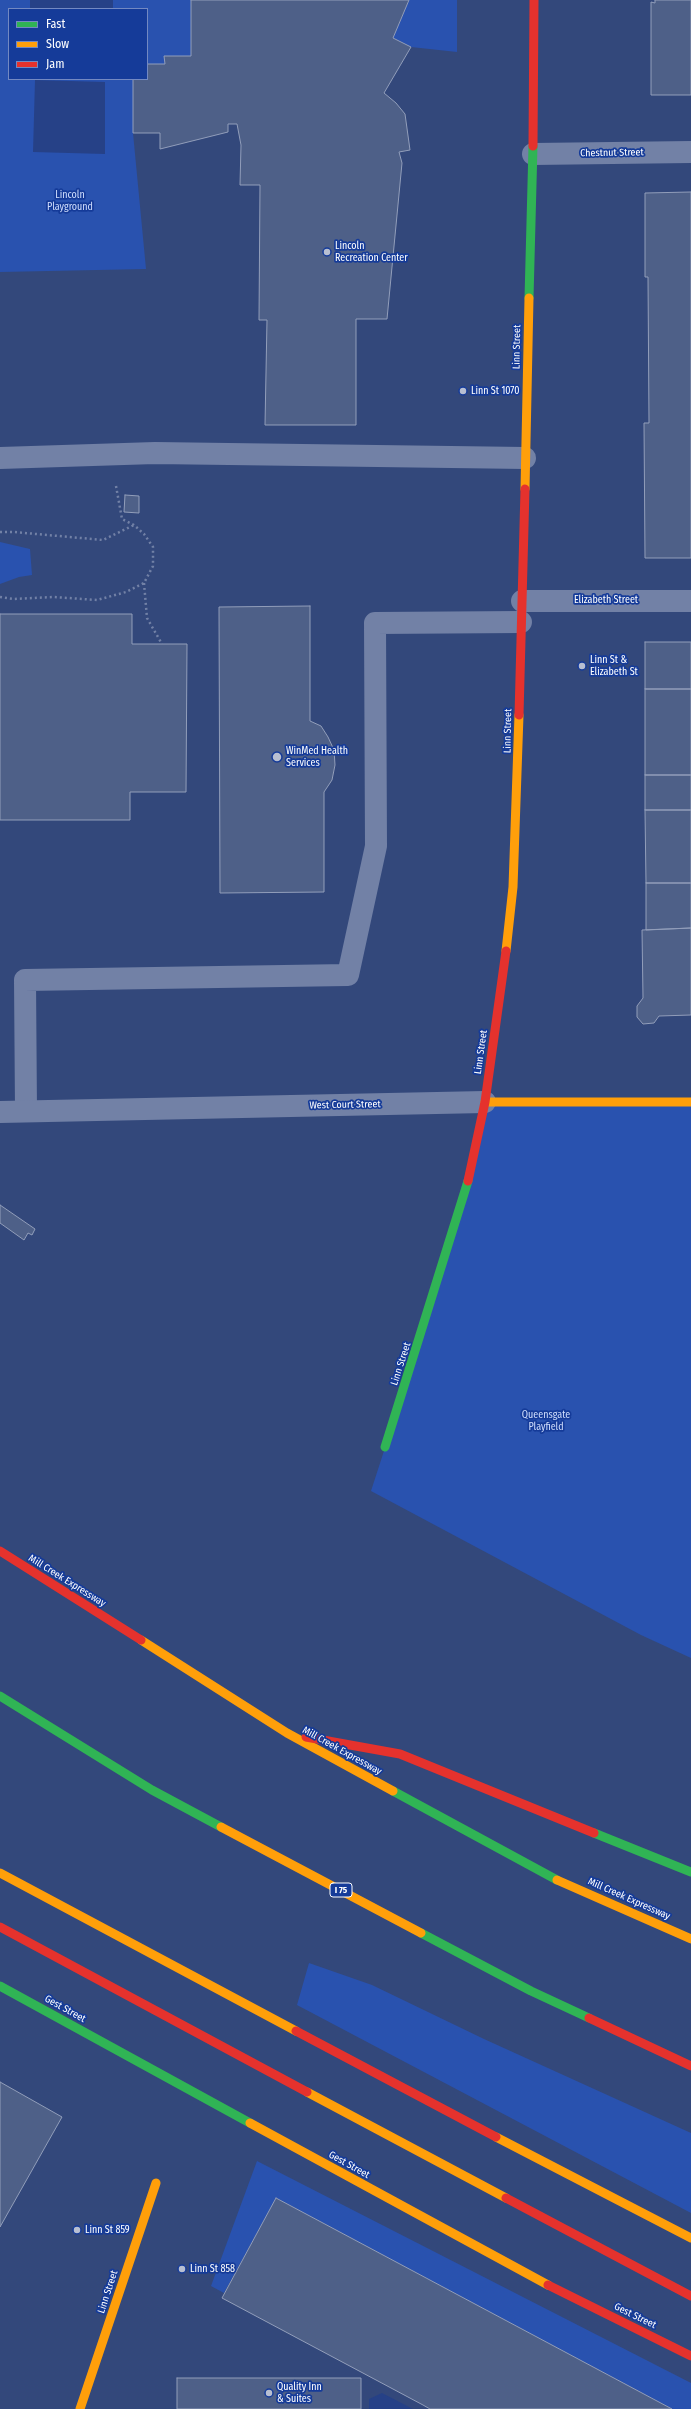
<!DOCTYPE html>
<html>
<head>
<meta charset="utf-8">
<style>
	body { margin:0 }
	#map { position:relative; width:691px; height:2409px; overflow:hidden; background:#33487b; font-family:"Fira Sans Condensed",sans-serif }
	canvas { display:block }
	.legend { position:absolute; left:8px; top:8px; width:140px; height:72px; box-sizing:border-box; background:#153b99; border:1px solid #7389c2; margin:0; padding:5px 7px; list-style:none; font-size:12px; color:#fff }
	.legend li { display:flex; align-items:center; gap:8px; height:20px }
	.legend b { width:20px; border:1px solid #7389c2 }
</style>
</head>
<body>
<div id="map">
<canvas width="691" height="2409"></canvas>
<ul class="legend">
<li><b style="height:5px;background:#30b455"></b>Fast</li>
<li><b style="height:5px;background:#ff9f0a"></b>Slow</li>
<li><b style="height:5px;background:#e5322d"></b>Jam</li>
</ul>
</div>
<script>
const ctx = document.querySelector('canvas').getContext('2d');
ctx.lineJoin = 'round';
function fill(path, color) { ctx.fillStyle = color; ctx.fill(path, 'evenodd'); }
const poly = rows => new Path2D(rows.map(r => 'M' + r).join(''));
function stroke(path, color, width, dash) { ctx.strokeStyle = color; ctx.lineWidth = width; ctx.lineCap = dash ? 'butt' : 'round'; ctx.setLineDash(dash || []); ctx.stroke(path); }
function write(font, color, halo, rows, align = 'center') {
  ctx.font = font + ' "Fira Sans Condensed",sans-serif'; ctx.lineWidth = 3.5; ctx.setLineDash([]); ctx.textBaseline = 'middle'; ctx.strokeStyle = halo; ctx.fillStyle = color; for (const [text, x, y, turn = 0] of rows) {
    ctx.save(); ctx.translate(x, y); ctx.rotate((+turn || 0) * Math.PI / 180); ctx.textAlign = isNaN(turn) ? turn : align; if (halo) ctx.strokeText(text, 0, 0); ctx.fillText(text, 0, 0); ctx.restore();
  }
}
fill(poly([
	[0,0,191,0,191,56,165,56,165,64,147,64,147,9,9,9,9,79,133,79,133,133,146,269,0,272],
	[409,0,457,0,457,52,411,47,393,38],
	[0,542,30,549,32,575,19,577,0,584],
	[485,1102,691,1102,691,1658,641,1635,371,1491,417,1349],
	[309,1963,372,1985,484,2039,691,2133,691,2213,297,2005],
	[257,2161,691,2383,691,2409,672,2409,276,2198,224,2293,211,2286]
]), '#2952af');
fill(poly([
	[30,0,113,0,113,9,30,9],
	[35,80,105,82,105,154,33,152],
	[382,2393,413,2409,369,2409,369,2399]
]), '#264187');
const building = poly([
	[191,0,409,0,393,38,411,47,384,93,396,103,405,114,410,150,399,152,402,163,387,319,356,319,356,425,265,425,267,320,259,320,260,185,240,185,241,145,237,124,228,124,228,132,160,149,160,133,133,133,133,79,147,79,147,64,165,64,164,56,191,56,191,0],
	[655,0,691,0,691,95,651,95,651,2,655,3,655,0],
	[691,192,691,558,645,558,644,423,649,423,648,277,645,277,645,193,691,192],
	[125,495,139,496,139,513,124,512,125,495],
	[310,606,310,721,321,726,328,737,334,750,335,765,332,780,324,792,324,892,220,893,219,607,310,606],
	[0,614,132,614,132,644,187,644,186,792,130,792,130,820,0,820,0,614],
	[645,642,691,642,691,689,645,689,645,642],
	[645,689,691,689,691,775,645,775,645,689],
	[645,775,691,775,691,810,645,810,645,775],
	[645,810,691,810,691,883,646,883,645,810],
	[646,883,691,883,691,928,646,930,646,883],
	[691,928,691,1015,659,1016,654,1023,643,1024,637,1017,637,1006,643,998,642,930,691,928],
	[0,1205,35,1229,32,1235,28,1233,24,1240,0,1223,0,1205],
	[0,2082,62,2117,0,2227,0,2082],
	[276,2198,672,2409,430,2409,423,2405,222,2298,276,2198],
	[177,2378,361,2378,361,2409,177,2409,177,2378]
]);
fill(building, '#4e6088');
stroke(building, '#929eba', 1);
stroke(poly([
	[0,532,14,532,103,540,134,525],
	[144,583,147,618,162,644],
	[0,597,13,599,54,597,97,600,126,592,144,583,153,566,153,547,144,534,134,525,122,519,116,486]
]), '#7281a6', 2.5, [2, 3]);
stroke(poly([
	[0,458,155,453,525,458],
	[26,1111,25,980,348,975,376,846,375,623,521,622]
]), '#7281a6', 22);
stroke(poly([
	[533,154,691,152],
	[522,601,691,601],
	[0,1112,485,1102]
]), '#7281a6', 22);
stroke(poly([
	[529,298,533,146],
	[385,1447,468,1181],
	[0,1696,152,1790,221,1827],
	[393,1791,557,1880],
	[594,1833,691,1872],
	[421,1933,531,1991,589,2018],
	[0,1986,250,2123]
]), '#30b455', 9);
stroke(poly([
	[525,489,529,298],
	[506,951,513,887,519,715],
	[485,1102,691,1102],
	[141,1640,287,1733,393,1791],
	[221,1827,421,1933],
	[0,1873,296,2031],
	[557,1880,691,1939],
	[307,2092,506,2198],
	[250,2123,548,2285],
	[496,2137,691,2238],
	[80,2409,156,2183]
]), '#ff9f0a', 9);
stroke(poly([
	[533,146,534,0],
	[519,715,525,489],
	[468,1181,485,1102,506,951],
	[0,1551,141,1640],
	[306,1737,400,1754,594,1833],
	[0,1927,307,2092],
	[589,2018,691,2066],
	[296,2031,496,2137],
	[506,2198,691,2296],
	[548,2285,691,2356]
]), '#e5322d', 9);
for (const [x, y, r, color] of [
	[327,252,4,"#b8bfd1"],
	[463,391,4,"#b8bfd1"],
	[582,666,4,"#b8bfd1"],
	[277,757,5,"#b8bfd1"],
	[77,2230,4,"#b8bfd1"],
	[182,2269,4,"#b8bfd1"],
	[269,2393,4,"#b8bfd1"]
]) { const dot = new Path2D(); dot.arc(x, y, r, 0, 2 * Math.PI); ctx.fillStyle = color; ctx.fill(dot); stroke(dot, '#153b99', 1.5); }
for (const [x, y, w] of [
	[341,1890,22]
]) { const box = new Path2D(); box.roundRect(x - w / 2, y - 7, w, 14, 3); ctx.fillStyle = '#153b99'; ctx.fill(box); stroke(box, '#fff', 1); }
write('bold 9px', '#fff', null, [
	["I 75",341,1890]
]);
write('10px', '#fff', '#153b99', [
	["Chestnut Street",612,153,-1],
	["Linn Street",517,347,-89],
	["Elizabeth Street",606,600],
	["Linn Street",508,731,-89],
	["Linn Street",481,1052,-82],
	["West Court Street",345,1105,-1],
	["Linn Street",401,1364,-72],
	["Mill Creek Expressway",67,1581,32],
	["Mill Creek Expressway",342,1751,29],
	["Mill Creek Expressway",629,1899,24],
	["Gest Street",65,2009,29],
	["Gest Street",349,2165,29],
	["Linn Street",108,2292,-72],
	["Gest Street",635,2316,26]
]);
write('10px', '#d0defd', '#153b99', [
	["Lincoln",70,195],
	["Playground",70,207],
	["Queensgate",546,1415],
	["Playfield",546,1427]
]);
write('10px', '#fff', '#153b99', [
	["Lincoln",335,246],
	["Recreation Center",335,258],
	["Linn St 1070",471,391],
	["Linn St &",590,660],
	["Elizabeth St",590,672],
	["WinMed Health",286,751],
	["Services",286,763],
	["Linn St 859",85,2230],
	["Linn St 858",190,2269],
	["Quality Inn",277,2387],
	["& Suites",277,2399]
], 'left');
</script>
</body>
</html>
